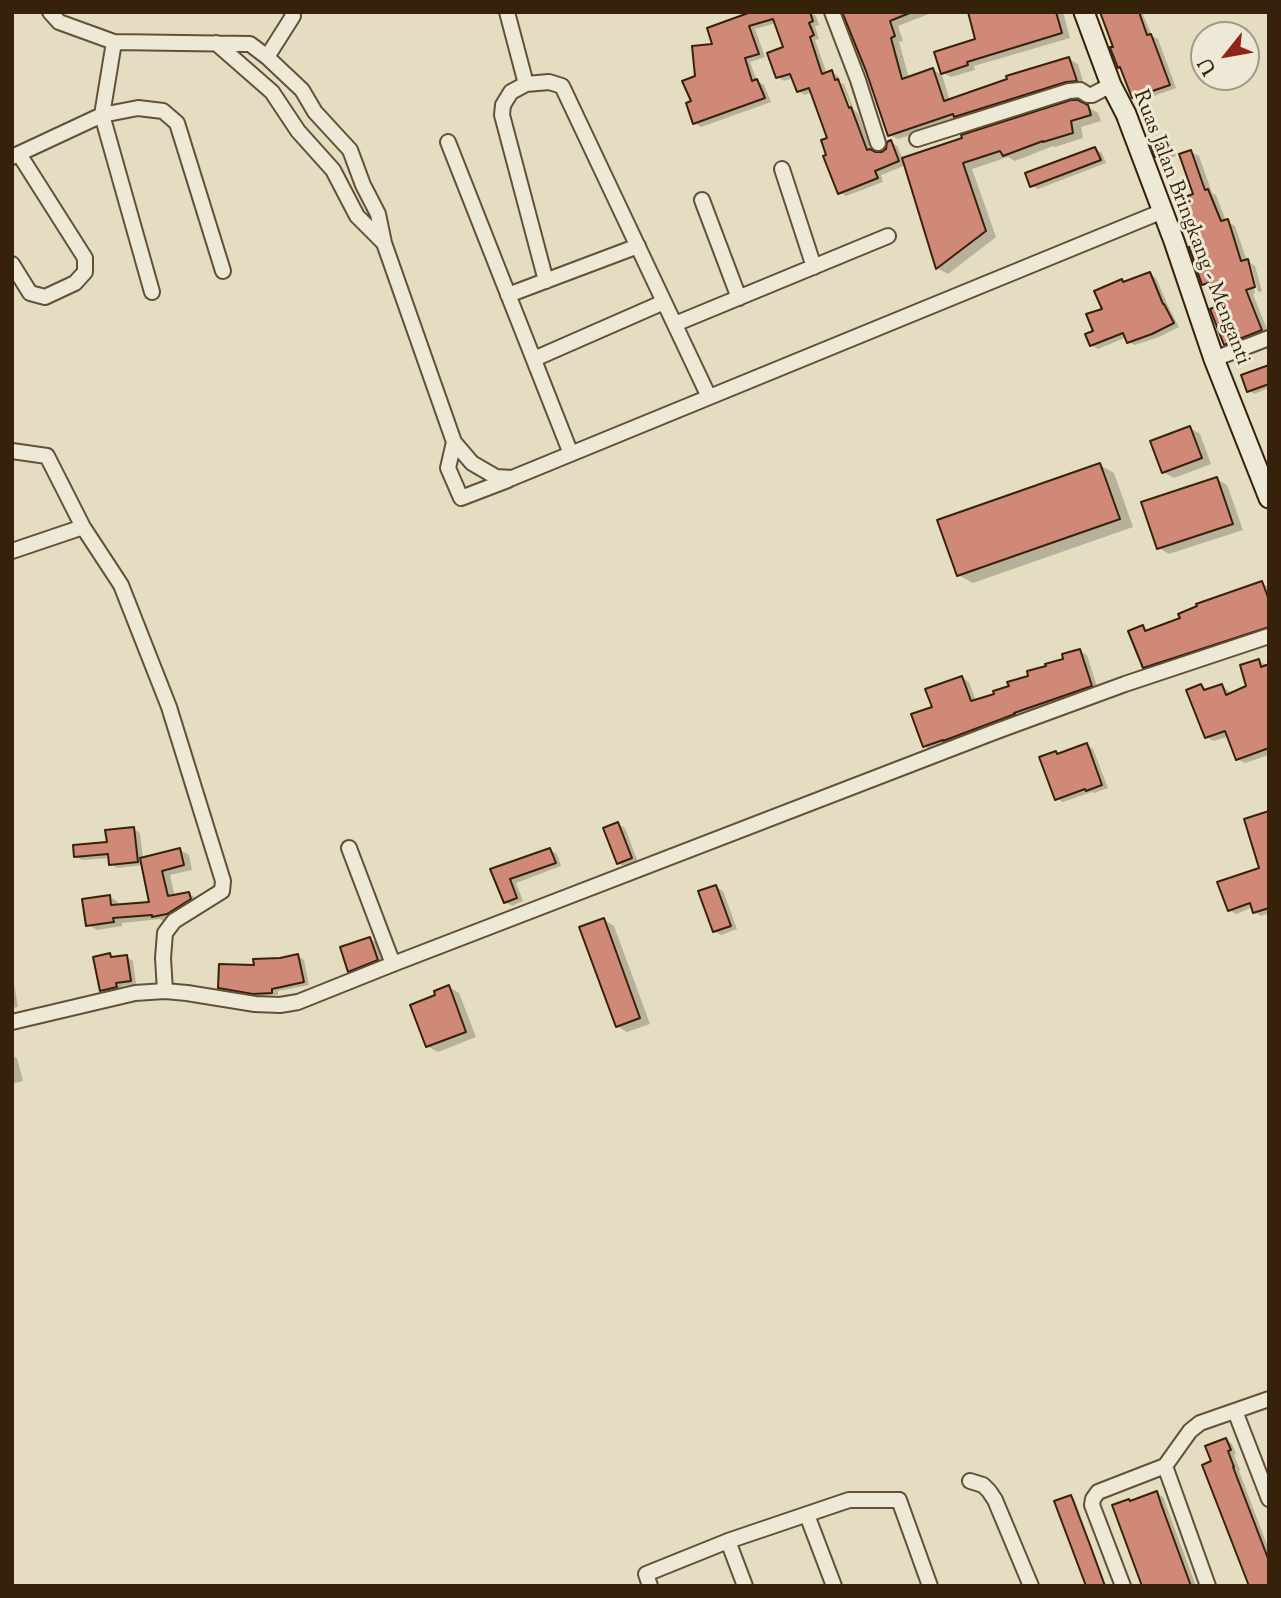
<!DOCTYPE html>
<html>
<head>
<meta charset="utf-8">
<style>
  body { margin:0 }
  #map { position:relative; width:1281px; height:1598px; overflow:hidden; background:#e5ddc1; font-family:"Sorts Mill Goudy",serif }
  canvas { display:block }
  .frame { position:absolute; inset:0; border:14px solid #36220b; pointer-events:none }
  .north { position:absolute; left:1190px; top:21px; width:70px; height:70px; box-sizing:border-box; background:#eee9d7; border:2px solid #a49985; border-radius:50%; rotate:239deg; font-size:19px; font-weight:700; line-height:28px; text-align:center; color:#36220b }
  .north::after { content:''; display:block; margin:auto; width:24px; height:32px; background:#8f2418; clip-path:polygon(50% 0,100% 100%,50% 72%,0 100%) }
</style>
</head>
<body>
<div id="map">
<canvas width="1281" height="1598"></canvas>
<div class="frame"></div>
<div class="north">U</div>
</div>
<script>
const g = document.querySelector('canvas').getContext('2d');
g.lineJoin = 'round';
function fillPath(path, color) {
  g.fillStyle = color;
  g.fill(path, 'evenodd');
}
function toPath(rows) {
  const path = new Path2D();
  for (const r of rows) {
    path.moveTo(r[0], r[1]);
    for (let i = 2; i < r.length; i += 2) path.lineTo(r[i], r[i + 1]);
  }
  return path;
}
function strokePath(path, color, width, dash) {
  g.strokeStyle = color;
  g.lineWidth = width;
  g.lineCap = dash ? 'butt' : 'round';
  g.setLineDash(dash || []);
  g.stroke(path);
}
function label(font, color, halo, rows, align = 'center') {
  g.font = font + ' "Sorts Mill Goudy",serif';
  g.lineWidth = 6;
  g.setLineDash([]);
  g.textBaseline = 'middle';
  g.strokeStyle = halo;
  g.fillStyle = color;
  for (const [text, x, y, turn = 0] of rows) {
    g.save();
    g.translate(x, y);
    g.rotate((+turn || 0) * Math.PI / 180);
    g.textAlign = isNaN(turn) ? turn : align;
    if (halo) g.strokeText(text, 0, 0);
    g.fillText(text, 0, 0);
    g.restore();
  }
}
fillPath(toPath([
  [750,12,809,12,816,16,819,25,815,26,819,39,815,40,827,74,831,72,838,76,840,80,836,80,851,116,854,115,841,83,844,84,854,110,858,113,872,152,882,154,887,150,891,142,897,146,903,159,1087,106,1098,113,1101,121,1081,127,1083,138,1055,147,1053,146,1015,161,1008,157,972,169,996,237,948,274,937,268,906,165,881,175,883,182,846,196,839,192,829,156,830,139,812,92,805,95,798,91,793,78,784,81,778,77,786,48,776,23,755,29,765,57,750,62,757,81,764,85,771,102,701,127,695,123,693,102,697,77,715,45,750,14],
  [844,12,934,12,898,26,903,41,899,42,909,78,933,70,942,75,950,101,1069,59,1078,64,1084,85,961,119,898,139,890,135],
  [969,12,1063,12,1070,38,974,66,975,70,951,77,942,72,978,40],
  [1102,12,1142,12,1152,36,1158,39,1176,88,1140,101,1133,97],
  [1166,142,1173,146,1176,156,1164,160,1157,156],
  [1095,149,1102,153,1106,163,1038,189,1032,186],
  [1191,152,1199,156,1212,193,1216,195,1226,221,1235,226,1247,261,1255,266,1262,291,1258,292,1251,264,1247,264,1255,293,1253,294,1269,334,1234,348,1226,344,1211,288,1203,284,1189,212,1196,195],
  [1150,274,1156,278,1169,308,1179,327,1159,337,1135,345,1128,342,1127,337,1098,349,1091,345,1105,310,1122,281,1126,283],
  [1269,367,1269,388,1254,394,1249,390],
  [1190,428,1200,434,1211,464,1174,478,1163,472],
  [1100,465,1114,473,1133,527,973,583,958,575],
  [1217,479,1227,485,1243,530,1169,554,1159,548],
  [1261,583,1269,587,1269,632,1151,671,1144,667,1143,627,1150,631,1182,619],
  [1080,651,1087,655,1098,690,932,750,924,746,934,708,962,678,969,682,976,701,996,695,1065,660],
  [1258,661,1269,666,1269,755,1245,763,1237,759,1229,736,1214,741,1206,737,1201,686,1210,690,1222,686,1229,691,1231,694,1248,687],
  [1087,745,1093,749,1108,788,1094,793,1092,792,1063,802,1056,798,1055,753,1059,755],
  [618,824,625,828,638,862,625,867,618,863],
  [134,829,140,833,143,859,180,850,189,855,192,870,170,875,175,897,189,894,198,899,177,919,163,921,160,919,122,923,122,926,97,930,88,925,109,896,118,902,119,906,151,903,143,865,117,868,111,864,110,858,82,860,75,856,109,844],
  [550,850,557,854,561,866,516,883,523,901,512,906,505,902,492,870],
  [1269,875,1269,913,1261,916,1255,912,1253,907,1236,914,1229,910],
  [716,887,723,891,737,929,721,935,714,931],
  [604,920,614,926,650,1024,627,1032,617,1026],
  [370,939,377,943,384,963,356,974,349,971],
  [110,955,116,958,126,957,133,961,136,984,122,986,123,991,108,994,102,990],
  [298,956,304,960,309,985,278,991,278,995,260,996,226,991,220,987,256,966],
  [12,973,18,1007,12,1008],
  [449,987,459,993,476,1037,438,1052,427,1046],
  [12,1056,17,1058,23,1081,12,1084],
  [1226,1440,1232,1444,1236,1454,1234,1455,1240,1470,1239,1471,1269,1550,1269,1586,1213,1462],
  [1156,1493,1163,1497,1196,1586,1144,1586,1132,1502],
  [1071,1497,1074,1498,1106,1586,1088,1586]
]), '#0003');
const building = toPath([
  [751,12,810,12,813,21,809,23,814,35,810,37,822,74,832,70,835,80,838,79,849,108,851,107,867,150,870,149,875,152,882,152,886,149,887,142,891,140,899,161,875,171,878,178,838,194,823,156,826,155,821,140,827,138,809,88,797,92,790,74,776,78,767,53,783,47,773,19,749,26,759,54,745,58,752,81,757,79,765,98,693,124,686,103,691,101,682,81,695,76,692,46,712,44,707,28,751,12],
  [842,12,912,12,890,21,895,36,891,38,902,79,933,68,944,101,1007,79,1006,76,1069,57,1077,81,1066,82,954,117,953,114,888,136,866,71,842,12],
  [968,12,1056,12,1062,33,967,62,968,65,941,74,934,52,975,39,968,12],
  [1100,12,1139,12,1147,35,1151,34,1170,85,1132,98,1120,67,1118,68,1111,50,1110,47,1113,47,1100,12],
  [1071,100,1078,100,1088,105,1091,115,1071,121,1073,133,1043,142,1043,141,1003,156,1000,151,963,163,986,231,936,269,902,158,962,138,961,135,1071,100],
  [1166,140,1170,153,1155,157,1151,145,1166,140],
  [1095,147,1101,160,1030,187,1025,173,1095,147],
  [1191,150,1205,190,1208,189,1221,221,1228,219,1241,261,1248,259,1255,287,1246,290,1262,330,1224,345,1210,309,1215,307,1208,283,1202,285,1189,247,1194,245,1183,213,1187,211,1182,198,1193,194,1179,154,1191,150],
  [1150,272,1163,304,1164,304,1174,323,1152,334,1127,343,1123,333,1090,346,1085,334,1093,331,1086,314,1102,309,1094,291,1122,279,1123,282,1150,272],
  [1269,365,1269,384,1247,392,1241,375,1269,365],
  [1190,426,1202,458,1162,473,1150,441,1190,426],
  [1100,463,1120,519,957,576,937,520,1100,463],
  [1217,477,1233,524,1157,549,1141,502,1217,477],
  [1262,581,1269,600,1269,627,1143,668,1128,631,1143,625,1145,631,1180,618,1178,614,1197,606,1196,604,1262,581],
  [1080,649,1092,686,1014,713,1015,714,943,741,943,740,923,747,911,714,932,707,925,689,962,676,971,701,994,694,993,691,1009,686,1007,682,1028,676,1027,671,1046,666,1045,664,1063,659,1062,654,1080,649],
  [1259,659,1261,667,1269,664,1269,748,1236,760,1225,731,1205,738,1186,690,1201,684,1204,690,1222,684,1226,695,1246,686,1240,665,1259,659],
  [1087,743,1102,785,1086,791,1085,789,1055,800,1039,757,1056,751,1057,754,1087,743],
  [1269,811,1269,908,1253,913,1250,903,1228,911,1217,882,1259,868,1244,819,1269,811],
  [618,822,632,858,617,864,603,828,618,822],
  [134,827,138,862,109,865,108,854,74,857,73,845,107,842,105,830,134,827],
  [180,848,184,865,162,871,168,896,189,892,191,899,167,914,152,917,152,915,113,918,114,922,86,926,82,899,110,895,111,905,149,902,140,858,180,848],
  [550,848,556,863,510,879,517,898,504,903,490,869,550,848],
  [716,885,731,926,713,932,698,891,716,885],
  [604,918,640,1018,616,1027,579,927,604,918],
  [370,937,378,960,348,972,340,947,370,937],
  [110,953,111,957,127,955,131,981,116,983,117,987,100,991,93,957,110,953],
  [298,954,304,982,272,989,272,993,253,994,218,988,219,964,254,965,253,959,280,958,298,954],
  [449,985,466,1032,426,1047,410,1005,435,995,434,991,449,985],
  [1226,1438,1231,1450,1228,1451,1234,1467,1233,1467,1269,1561,1269,1586,1249,1586,1202,1465,1211,1461,1205,1446,1226,1438],
  [1157,1491,1161,1504,1191,1586,1142,1586,1112,1505,1129,1499,1130,1501,1157,1491],
  [1071,1495,1090,1545,1105,1586,1086,1586,1054,1501,1071,1495]
]);
fillPath(building, '#d08977');
strokePath(building, '#36220b', 2);
const street = toPath([
  [50,12,59,22,114,42,250,44,267,57,302,90,315,112,350,150,363,185,378,214,384,243,454,442,472,463,496,477,512,478,1163,211],
  [507,12,526,84,549,82,562,86,709,397],
  [832,12,858,80,878,143],
  [114,42,102,115,152,292],
  [216,43,272,92,298,131,333,170,357,216,383,242],
  [267,57,293,16,292,12],
  [526,84,511,92,503,105,502,115,546,281],
  [917,139,1069,91,1080,90,1088,95,1092,95,1111,85],
  [448,142,571,454],
  [12,157,102,115,138,108,163,111,177,123,223,271],
  [782,169,814,267],
  [702,200,739,298],
  [12,264,30,293,45,297,75,283,85,272,85,258,19,154],
  [508,295,638,246],
  [675,324,888,236],
  [534,359,664,302],
  [1214,359,1269,338],
  [454,442,448,468,461,498,508,480],
  [12,451,47,456,83,527],
  [12,551,83,527,121,585,169,707,223,881,222,891,174,921,165,933,163,958,165,991],
  [349,848,393,964],
  [12,1022,135,993,165,991,187,993,255,1004,280,1005,298,1002,393,964,997,731,1125,684,1269,636],
  [1235,1411,1269,1499],
  [1165,1466,1208,1586],
  [970,1481,983,1485,989,1491,995,1500,1031,1586],
  [807,1515,834,1586],
  [728,1541,745,1586],
  [650,1586,646,1574,728,1541,849,1500,899,1500,930,1586],
  [1123,1586,1092,1505,1093,1499,1098,1492,1165,1466,1190,1431,1200,1423,1269,1399]
]);
const secondary = toPath([
  [1084,12,1111,85,1126,114,1174,241,1214,359,1269,498]
]);
strokePath(street, '#625138', 18);
strokePath(secondary, '#36220b', 23);
strokePath(street, '#eee9d7', 14);
strokePath(secondary, '#eee9d7', 19);
label('21px', '#36220b', '#eee9d7', [
  ["Ruas Jalan Bringkang - Menganti",1190,228,69]
]);
</script>
</body>
</html>
